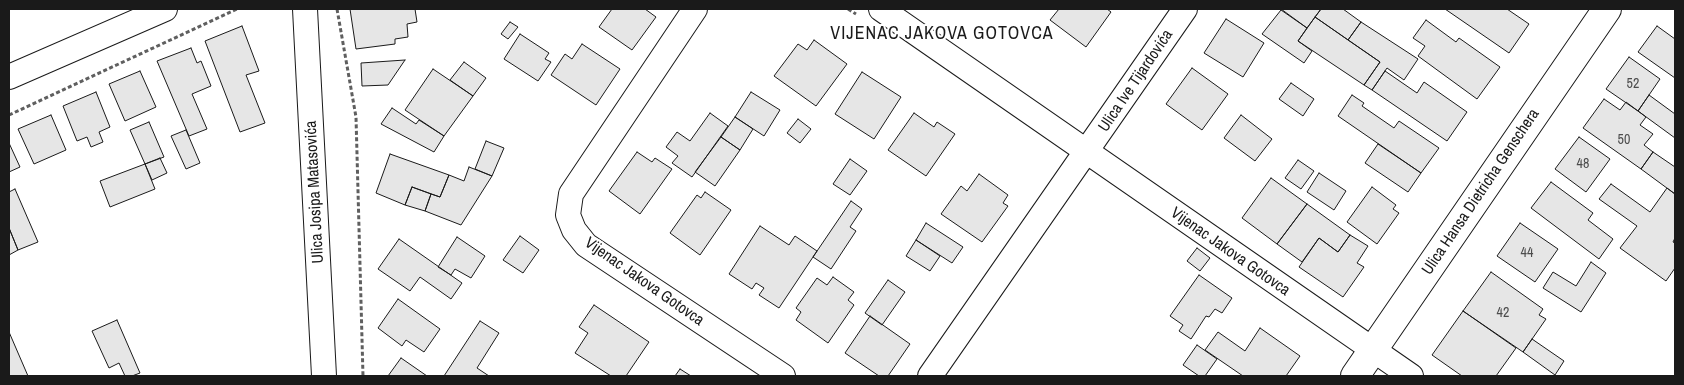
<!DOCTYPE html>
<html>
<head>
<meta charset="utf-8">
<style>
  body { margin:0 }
  #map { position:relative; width:1684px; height:385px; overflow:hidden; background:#fff; font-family:"Archivo Narrow",sans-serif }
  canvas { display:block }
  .frame { position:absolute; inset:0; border:10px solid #1a1a1a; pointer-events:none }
</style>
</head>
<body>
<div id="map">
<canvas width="1684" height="385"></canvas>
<div class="frame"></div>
</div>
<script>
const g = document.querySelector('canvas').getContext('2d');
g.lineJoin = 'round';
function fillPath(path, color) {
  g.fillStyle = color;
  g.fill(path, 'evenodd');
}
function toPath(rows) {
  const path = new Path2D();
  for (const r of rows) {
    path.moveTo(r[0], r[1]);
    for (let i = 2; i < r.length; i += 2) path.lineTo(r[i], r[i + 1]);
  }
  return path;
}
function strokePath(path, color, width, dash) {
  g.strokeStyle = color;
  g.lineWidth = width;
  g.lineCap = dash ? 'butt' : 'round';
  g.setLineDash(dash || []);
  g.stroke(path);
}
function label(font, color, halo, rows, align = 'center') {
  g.font = font + ' "Archivo Narrow",sans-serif';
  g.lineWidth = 4;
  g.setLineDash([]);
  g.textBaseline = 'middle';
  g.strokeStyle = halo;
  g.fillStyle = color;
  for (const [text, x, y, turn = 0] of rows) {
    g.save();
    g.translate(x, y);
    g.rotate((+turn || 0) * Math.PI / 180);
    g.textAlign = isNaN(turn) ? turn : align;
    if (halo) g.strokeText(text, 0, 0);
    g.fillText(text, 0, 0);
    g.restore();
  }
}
const building = toPath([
  [350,9,415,9,417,22,407,24,408,37,395,39,395,44,356,49,350,9],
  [612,9,645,9,656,17,632,50,599,27,612,9],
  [1059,9,1107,9,1111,12,1086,47,1050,20,1059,9],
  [1281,9,1321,9,1307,28,1281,9],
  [1321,9,1343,9,1361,22,1348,40,1315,17,1321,9],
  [1445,9,1507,9,1529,24,1509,53,1445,9],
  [1281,10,1307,28,1298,41,1312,51,1304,63,1262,34,1281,10],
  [1315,17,1380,62,1364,85,1298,41,1315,17],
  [1226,19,1264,43,1243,77,1204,53,1226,19],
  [1426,20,1456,42,1459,38,1500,67,1477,99,1418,56,1425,46,1413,38,1426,20],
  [510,22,518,27,508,39,501,34,510,22],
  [1361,22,1418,59,1404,80,1387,68,1372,90,1364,85,1380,62,1348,40,1361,22],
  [242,26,259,71,246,75,265,123,240,132,205,41,242,26],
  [1657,26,1675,39,1675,78,1638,52,1657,26],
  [520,34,549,53,545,59,551,62,538,81,504,59,520,34],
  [814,40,847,64,816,106,774,76,798,44,807,50,814,40],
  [582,44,620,69,596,105,551,75,565,54,572,59,582,44],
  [191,48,197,63,201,61,211,86,192,94,207,129,189,136,157,61,191,48],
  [1629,57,1660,79,1638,111,1606,89,1629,57],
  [405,60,388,85,362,86,361,63,405,60],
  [464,62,486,78,473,96,450,80,464,62],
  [1192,68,1228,94,1202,130,1166,104,1192,68],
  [433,69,473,96,444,136,405,110,433,69],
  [140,71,156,107,125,121,109,84,140,71],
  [1385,71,1417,93,1424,82,1467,112,1447,141,1372,90,1385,71],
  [862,72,901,97,874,139,835,114,862,72],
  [1291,83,1314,99,1303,116,1279,99,1291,83],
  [96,92,110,127,99,132,103,142,91,147,87,137,77,141,63,106,96,92],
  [751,92,780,110,764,136,735,117,751,92],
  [1352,95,1364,103,1362,106,1394,128,1399,121,1439,148,1421,173,1338,116,1352,95],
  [1649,95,1675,114,1675,138,1638,111,1649,95],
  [1604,99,1620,110,1626,102,1646,117,1640,125,1653,134,1644,145,1653,152,1641,169,1583,128,1604,99],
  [392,108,416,124,419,120,444,136,434,152,381,124,392,108],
  [710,113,728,126,692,177,672,163,678,156,666,147,677,132,690,141,710,113],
  [914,113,934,127,937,122,955,134,926,176,888,150,914,113],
  [51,115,66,150,34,164,18,129,51,115],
  [1241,115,1272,139,1255,161,1224,138,1241,115],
  [735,117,753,129,740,150,721,137,735,117],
  [798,119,811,129,800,143,787,133,798,119],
  [149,122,164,157,145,164,130,130,149,122],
  [186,130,200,163,186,169,171,136,186,130],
  [721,137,740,150,715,186,695,172,721,137],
  [1579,137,1610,159,1586,192,1555,169,1579,137],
  [486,141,504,148,492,176,475,169,486,141],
  [9,143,20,167,9,172,9,143],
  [1378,144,1421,173,1408,192,1365,163,1378,144],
  [637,152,652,162,655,158,672,169,640,214,609,191,637,152],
  [1653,152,1675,167,1675,194,1641,169,1653,152],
  [390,154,449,175,440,197,412,187,405,205,376,193,390,154],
  [160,158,167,173,152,180,145,164,160,158],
  [850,159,867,171,850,195,833,184,850,159],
  [1298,160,1314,171,1301,189,1285,178,1298,160],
  [145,164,155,189,110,207,100,181,145,164],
  [469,167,492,176,461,225,425,211,431,194,440,197,449,175,464,181,469,167],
  [1319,173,1346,191,1334,210,1307,192,1319,173],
  [979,174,1008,195,1003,203,1008,206,982,242,941,214,961,186,967,191,979,174],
  [1271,178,1307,204,1277,244,1242,218,1271,178],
  [1551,182,1593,213,1588,220,1613,239,1599,259,1531,208,1551,182],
  [1611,184,1650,212,1667,188,1675,194,1675,238,1673,242,1675,243,1675,268,1666,281,1620,248,1637,226,1599,199,1611,184],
  [412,187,431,194,425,211,405,205,412,187],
  [1372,187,1396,205,1393,209,1399,213,1377,244,1347,222,1372,187],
  [15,189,38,242,18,250,9,228,9,192,15,189],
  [705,192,731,210,700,255,670,233,697,195,701,198,705,192],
  [851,201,862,209,850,227,856,231,831,269,813,257,851,201],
  [1307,204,1350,235,1338,252,1319,238,1302,262,1277,244,1307,204],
  [926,223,963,247,952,263,916,240,926,223],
  [1520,223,1558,249,1535,282,1497,256,1520,223],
  [760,226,789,245,795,236,817,251,779,308,759,295,764,288,756,283,752,289,729,274,760,226],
  [9,228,18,250,9,255,9,228],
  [1350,235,1368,246,1357,263,1364,267,1343,297,1299,267,1319,238,1338,252,1350,235],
  [520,236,539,250,523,273,503,260,520,236],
  [457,237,485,256,471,278,455,269,451,275,438,267,457,237],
  [399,239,462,283,451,299,420,277,410,291,378,269,399,239],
  [916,240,940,256,930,271,906,256,916,240],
  [1197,248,1210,258,1200,271,1187,261,1197,248],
  [1591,262,1606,273,1581,312,1543,288,1553,272,1576,286,1591,262],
  [1491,272,1543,309,1539,315,1546,319,1523,352,1463,311,1491,272],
  [1199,275,1232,298,1222,313,1215,309,1209,317,1206,316,1191,339,1179,331,1183,325,1170,316,1199,275],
  [833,277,854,292,848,300,854,305,828,343,796,320,801,312,796,308,817,278,827,285,833,277],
  [888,280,905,292,882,325,865,313,888,280],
  [398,299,440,329,424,352,406,340,402,346,378,328,398,299],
  [594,305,649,342,626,376,611,376,575,353,588,333,579,327,594,305],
  [1463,311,1516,348,1496,376,1462,376,1432,355,1463,311],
  [870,316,910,344,888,376,879,376,845,353,870,316],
  [117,320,140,373,132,376,125,376,119,363,109,368,92,331,117,320],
  [480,321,499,333,477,368,489,376,444,376,480,321],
  [1260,328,1300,356,1286,376,1243,376,1205,350,1218,332,1245,351,1260,328],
  [9,332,28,376,9,376,9,332],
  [1532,339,1564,361,1555,375,1523,352,1532,339],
  [1197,345,1217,359,1205,376,1199,376,1183,365,1197,345],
  [401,358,427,376,388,376,401,358],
  [680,369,691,376,675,376,680,369]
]);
fillPath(building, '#e6e6e6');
strokePath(building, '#1a1a1a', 1);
const street = toPath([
  [305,9,324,376],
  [695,9,571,194,568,215,574,230,586,245,783,376],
  [881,9,1411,376],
  [9,77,165,9],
  [930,376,1185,9]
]);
const secondary = toPath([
  [1355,376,1607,9]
]);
strokePath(street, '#1a1a1a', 26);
strokePath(secondary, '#1a1a1a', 30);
strokePath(toPath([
  [337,9,356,117,363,376],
  [848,9,856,14],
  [9,115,237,9]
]), '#5f5f5f', 3, [4, 2.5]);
strokePath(street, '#fff', 24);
strokePath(secondary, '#fff', 28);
label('14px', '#4d4d4d', null, [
  ["52",1633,84],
  ["50",1624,140],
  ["48",1583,164],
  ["44",1527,253],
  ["42",1503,313]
]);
label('16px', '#1a1a1a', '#fff', [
  ["Ulica Ive Tijardovića",1136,81,-56],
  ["Ulica Josipa Matasovića",315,192,-93],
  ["Ulica Hansa Dietricha Genschera",1481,192,-56],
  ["Vijenac Jakova Gotovca",1230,252,35],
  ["Vijenac Jakova Gotovca",644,282,35]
]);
g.letterSpacing = '1px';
label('18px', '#1a1a1a', '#fff', [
  ["VIJENAC JAKOVA GOTOVCA",942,34]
]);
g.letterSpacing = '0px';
</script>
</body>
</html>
